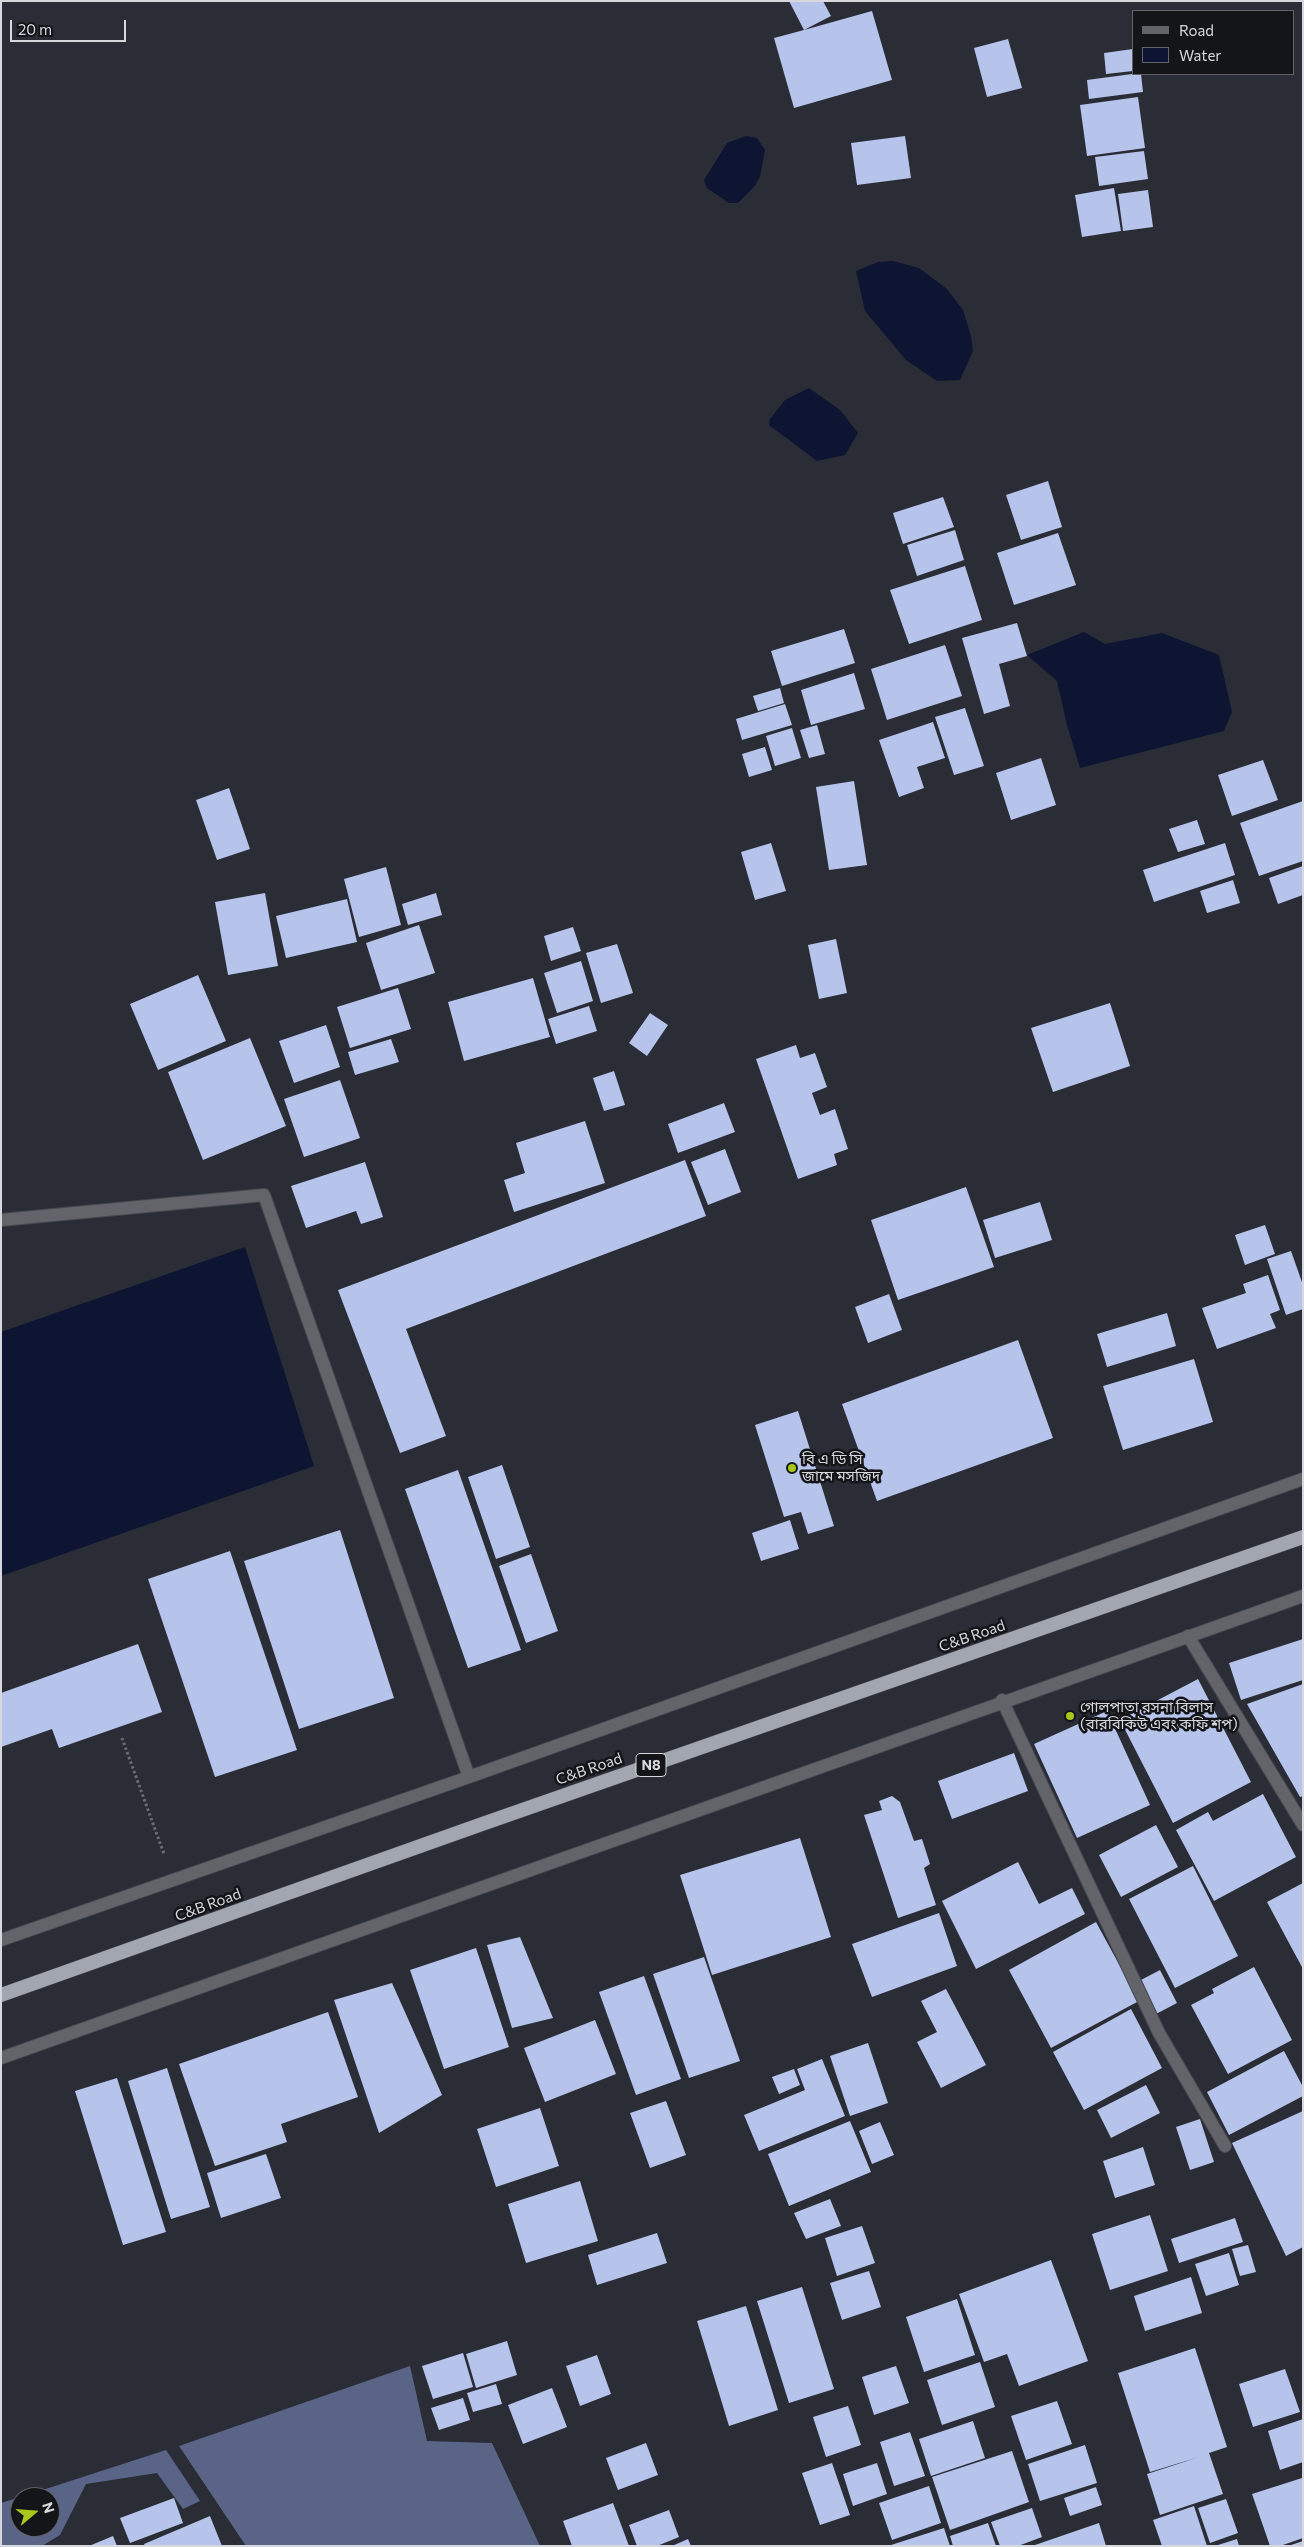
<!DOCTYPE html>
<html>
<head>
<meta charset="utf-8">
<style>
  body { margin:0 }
  #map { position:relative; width:1304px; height:2547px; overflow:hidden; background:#2a2d36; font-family:Commissioner,sans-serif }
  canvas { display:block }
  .frame { position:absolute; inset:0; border:2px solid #d6d8de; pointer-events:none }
  .legend { position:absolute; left:1132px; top:10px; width:162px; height:65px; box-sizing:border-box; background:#141519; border:1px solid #626368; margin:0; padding:6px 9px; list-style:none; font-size:15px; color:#d6d8de }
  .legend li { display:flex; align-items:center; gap:10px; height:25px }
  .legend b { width:25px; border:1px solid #626368 }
  .north { position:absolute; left:10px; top:2487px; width:50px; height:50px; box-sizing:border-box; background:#141519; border:1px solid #626368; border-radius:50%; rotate:72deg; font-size:14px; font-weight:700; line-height:20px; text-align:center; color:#d6d8de }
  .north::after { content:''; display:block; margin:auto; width:18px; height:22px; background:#a8c71c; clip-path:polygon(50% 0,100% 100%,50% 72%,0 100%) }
  .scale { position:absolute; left:10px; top:20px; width:116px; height:22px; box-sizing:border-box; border:2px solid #d6d8de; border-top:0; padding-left:6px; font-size:15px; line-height:18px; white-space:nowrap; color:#d6d8de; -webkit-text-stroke:4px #141519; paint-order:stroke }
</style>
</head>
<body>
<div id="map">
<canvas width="1304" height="2547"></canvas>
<div class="frame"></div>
<ul class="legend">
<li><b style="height:6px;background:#636469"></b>Road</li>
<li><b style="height:14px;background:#0e1532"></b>Water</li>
</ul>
<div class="north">N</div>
<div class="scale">20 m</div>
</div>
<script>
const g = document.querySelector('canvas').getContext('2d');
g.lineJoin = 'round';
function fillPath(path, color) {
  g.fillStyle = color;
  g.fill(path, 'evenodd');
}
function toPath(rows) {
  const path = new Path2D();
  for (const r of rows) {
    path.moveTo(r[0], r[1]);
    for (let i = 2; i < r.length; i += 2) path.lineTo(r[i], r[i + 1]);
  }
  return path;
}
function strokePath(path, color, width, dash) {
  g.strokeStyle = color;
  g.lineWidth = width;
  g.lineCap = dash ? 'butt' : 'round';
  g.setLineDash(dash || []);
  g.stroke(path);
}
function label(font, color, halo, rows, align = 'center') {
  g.font = font + ' Commissioner,"Noto Sans Bengali",sans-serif';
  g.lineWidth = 5;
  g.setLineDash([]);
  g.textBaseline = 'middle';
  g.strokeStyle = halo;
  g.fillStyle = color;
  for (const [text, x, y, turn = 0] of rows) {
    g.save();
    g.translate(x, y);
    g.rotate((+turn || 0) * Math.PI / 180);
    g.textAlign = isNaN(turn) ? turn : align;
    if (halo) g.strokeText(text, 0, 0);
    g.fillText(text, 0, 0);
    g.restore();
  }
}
fillPath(toPath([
  [410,2366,427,2441,492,2443,540,2546,246,2546,179,2446],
  [166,2450,200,2501,183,2509,157,2473,86,2484,60,2535,42,2546,1,2546,1,2503,20,2497,20,2527,50,2527,50,2497,21,2497]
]), '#596487');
fillPath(toPath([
  [746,136,757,138,765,150,760,177,754,187,738,203,729,203,707,188,704,180,727,143],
  [893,261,919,268,947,289,963,310,971,336,973,351,960,380,937,381,906,360,865,311,856,271,878,262],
  [809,388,840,410,858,433,845,455,817,461,769,425,770,419,785,400],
  [1084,632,1105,644,1162,633,1219,655,1232,712,1224,731,1080,768,1067,725,1057,681,1027,655],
  [245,1247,314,1466,1,1576,1,1332]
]), '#0e1532');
fillPath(toPath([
  [789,1,823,1,831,16,804,30,872,11,892,80,794,108,774,38,804,30],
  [1008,39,1022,88,987,97,974,48],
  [1133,49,1133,71,1106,74,1104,53],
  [1132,74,1141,74,1143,92,1089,99,1087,80],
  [1138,97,1145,148,1087,156,1080,105],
  [905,136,911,178,857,185,851,143],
  [1144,151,1148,179,1099,186,1095,157],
  [1114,188,1121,231,1082,237,1075,195],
  [1148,190,1153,227,1123,231,1118,194],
  [1048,481,1062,527,1021,540,1006,495],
  [943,497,954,527,903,544,893,513],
  [955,530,964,560,917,576,907,545],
  [1058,533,1076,585,1014,605,997,553],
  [965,566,982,620,909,644,890,590],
  [1017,623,1027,656,999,664,1010,706,984,714,962,638],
  [844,629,855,663,782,686,771,651],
  [945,645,962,696,887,720,871,669],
  [854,673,865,709,811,725,801,690],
  [780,688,784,703,758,711,753,696],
  [785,704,792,725,742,740,736,719],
  [965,708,984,766,954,775,935,717],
  [933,722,945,758,917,767,924,788,899,797,879,740],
  [817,725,825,754,809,758,800,730],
  [792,728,801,758,775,766,766,736],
  [765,747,772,770,749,777,742,754],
  [1041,758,1056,805,1011,820,996,773],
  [1263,760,1278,800,1232,816,1218,775],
  [854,781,867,865,829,870,816,787],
  [229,788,250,849,217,860,196,800],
  [1303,801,1303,861,1259,876,1240,823],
  [1197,820,1205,844,1178,852,1169,829],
  [771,843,786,891,755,900,741,852],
  [1225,843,1235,875,1154,902,1143,870],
  [1303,866,1303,895,1278,904,1269,878],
  [386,867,401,925,359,937,344,879],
  [1233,880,1240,903,1207,913,1200,891],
  [265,893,278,966,228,975,215,902],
  [436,893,442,915,408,925,402,904],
  [347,899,357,942,286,958,276,916],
  [419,925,435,973,381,990,366,943],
  [573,927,581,951,551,961,544,936],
  [836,939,847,993,819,999,808,945],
  [617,944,633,993,601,1003,586,953],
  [581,961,593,1001,557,1013,544,973],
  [198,975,226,1041,158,1070,130,1004],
  [533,978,550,1037,464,1061,448,1002],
  [398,988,411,1029,350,1048,337,1007],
  [1110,1003,1130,1066,1053,1092,1031,1028],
  [589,1006,597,1031,556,1044,548,1019],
  [650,1013,668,1025,647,1056,629,1043],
  [326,1025,340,1067,294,1083,279,1041],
  [250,1038,286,1126,203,1160,168,1072],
  [391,1039,399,1062,355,1075,348,1052],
  [796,1045,800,1058,815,1053,827,1087,812,1093,820,1115,835,1109,848,1149,834,1154,837,1165,798,1179,756,1059],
  [614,1071,625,1105,604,1111,593,1078],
  [340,1080,360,1138,304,1157,284,1099],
  [724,1103,735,1132,678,1153,668,1124],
  [585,1121,605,1183,514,1212,504,1180,525,1173,516,1143],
  [725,1149,741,1192,708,1205,691,1162],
  [685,1160,706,1216,406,1329,446,1436,400,1453,338,1290],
  [365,1162,383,1217,361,1224,356,1211,306,1228,291,1186],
  [966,1187,994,1267,898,1300,871,1220],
  [1040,1202,1052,1240,995,1258,983,1220],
  [1265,1225,1275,1254,1245,1265,1235,1235],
  [1291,1251,1303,1285,1303,1309,1286,1315,1267,1259],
  [1268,1275,1280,1310,1270,1314,1276,1328,1217,1349,1202,1308,1246,1293,1243,1284],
  [889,1294,902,1330,868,1343,855,1307],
  [1167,1313,1176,1346,1107,1367,1097,1334],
  [1018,1340,1053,1438,877,1501,842,1404],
  [1194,1359,1213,1422,1123,1450,1103,1386],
  [798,1411,834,1526,808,1534,801,1512,784,1517,755,1425],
  [502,1465,530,1547,496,1559,468,1477],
  [458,1470,521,1650,468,1668,405,1489],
  [790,1520,799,1549,761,1561,752,1533],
  [340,1530,394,1698,299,1729,244,1561],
  [230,1551,297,1750,215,1777,148,1579],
  [531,1554,558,1631,526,1643,499,1566],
  [1303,1639,1303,1680,1241,1700,1229,1663],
  [138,1644,162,1712,59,1748,52,1729,1,1747,1,1693],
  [1198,1679,1251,1782,1173,1823,1120,1720],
  [1303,1684,1303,1796,1300,1797,1247,1704],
  [1107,1711,1150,1805,1077,1838,1034,1744],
  [1014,1753,1028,1791,952,1819,938,1781],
  [1263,1794,1296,1857,1214,1901,1176,1830,1208,1812,1213,1821],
  [892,1796,900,1802,914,1841,922,1839,930,1864,924,1868,936,1905,898,1918,864,1815,882,1810,879,1801],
  [1156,1825,1178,1867,1121,1897,1099,1855],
  [800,1838,831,1937,712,1975,680,1875],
  [1018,1862,1039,1904,1072,1888,1085,1914,976,1969,942,1901],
  [1193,1866,1238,1956,1175,1988,1129,1899],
  [1303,1883,1303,1969,1267,1902],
  [939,1913,957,1966,872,1997,852,1944],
  [1096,1922,1139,2001,1051,2048,1009,1970],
  [520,1937,553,2018,512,2028,487,1945],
  [476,1948,509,2047,444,2069,410,1970],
  [704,1957,740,2061,689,2078,653,1974],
  [1254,1967,1292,2040,1228,2074,1191,2005,1214,1993,1212,1989],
  [1160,1970,1177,2003,1156,2014,1139,1981],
  [644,1976,681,2079,636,2095,599,1992],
  [392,1983,442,2095,379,2133,334,2000],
  [946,1989,986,2065,941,2088,917,2042,937,2032,921,2001],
  [1131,2009,1162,2068,1084,2110,1053,2052],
  [328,2012,358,2097,281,2124,287,2142,215,2166,179,2064],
  [595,2020,616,2074,545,2102,524,2048],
  [868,2043,888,2103,850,2116,830,2056],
  [1284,2051,1303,2087,1303,2096,1229,2135,1207,2092],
  [822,2059,845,2116,759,2151,744,2115,805,2090,797,2069],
  [167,2068,210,2207,171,2219,128,2081],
  [794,2069,800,2085,779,2094,772,2077],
  [117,2078,166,2232,123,2245,75,2091],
  [1146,2085,1160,2113,1111,2138,1097,2110],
  [666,2101,686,2155,650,2168,630,2113],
  [540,2108,559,2166,496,2187,477,2129],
  [1303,2111,1303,2247,1286,2256,1232,2143],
  [1200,2119,1214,2162,1190,2170,1176,2127],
  [850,2121,871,2172,789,2206,768,2154],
  [880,2122,894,2155,872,2164,859,2131],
  [1143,2147,1155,2185,1115,2198,1103,2161],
  [266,2154,281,2198,221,2218,207,2173],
  [580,2181,598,2241,526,2263,508,2204],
  [830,2199,841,2226,806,2239,794,2213],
  [1150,2215,1168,2271,1110,2290,1092,2234],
  [1235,2218,1243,2242,1179,2263,1171,2239],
  [862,2226,875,2263,837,2276,825,2238],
  [657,2233,667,2263,597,2285,588,2255],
  [1248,2245,1256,2272,1240,2276,1232,2249],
  [1229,2253,1239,2285,1206,2296,1195,2264],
  [1051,2260,1088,2361,1019,2386,1007,2354,984,2362,959,2294],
  [869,2271,881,2307,842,2320,830,2283],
  [1191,2277,1202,2313,1145,2331,1134,2296],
  [802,2287,834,2389,789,2403,757,2301],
  [957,2299,975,2355,924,2372,906,2317],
  [746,2306,778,2410,729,2426,697,2321],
  [507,2341,517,2375,476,2388,466,2354],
  [1195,2348,1227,2447,1209,2453,1223,2494,1160,2515,1147,2474,1199,2457,1150,2472,1118,2373],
  [463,2353,473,2387,433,2399,422,2366],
  [597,2355,611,2394,580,2406,566,2366],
  [980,2362,995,2407,942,2425,927,2380],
  [896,2366,909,2403,874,2415,862,2377],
  [1285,2369,1300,2412,1253,2427,1239,2384],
  [496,2384,502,2404,473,2412,467,2393],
  [552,2388,567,2427,523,2444,508,2405],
  [463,2398,470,2420,439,2430,431,2408],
  [1057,2401,1072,2444,1026,2460,1011,2416],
  [848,2406,861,2445,826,2457,813,2417],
  [1303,2419,1303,2462,1280,2470,1268,2431],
  [973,2421,985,2458,931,2476,919,2439],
  [910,2432,925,2476,894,2486,880,2442],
  [646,2443,658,2475,618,2490,606,2458],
  [1085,2445,1097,2483,1040,2501,1028,2464],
  [1012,2451,1029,2502,950,2530,932,2477],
  [832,2463,850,2515,820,2525,802,2473],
  [877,2463,887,2494,853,2506,843,2474],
  [1302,2478,1303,2538,1280,2546,1270,2546,1252,2494],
  [929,2486,941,2523,892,2540,879,2503],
  [1096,2487,1102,2505,1070,2516,1064,2498],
  [174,2498,183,2523,130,2543,120,2518],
  [1226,2499,1238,2533,1210,2543,1198,2508],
  [613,2503,629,2546,572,2546,563,2521],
  [1194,2506,1207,2546,1162,2546,1153,2520],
  [1032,2508,1042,2537,1018,2546,1000,2546,991,2522],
  [669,2510,679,2537,657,2546,637,2546,629,2525],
  [210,2516,222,2546,145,2546,144,2544],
  [988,2523,996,2546,953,2546,950,2536],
  [1099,2523,1106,2546,1035,2546,1035,2545],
  [944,2528,950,2546,891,2546,891,2545],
  [113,2536,117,2546,89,2546],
  [688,2539,691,2546,672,2546],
  [1237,2539,1239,2546,1218,2546,1218,2545],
  [1303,2541,1303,2546,1291,2546,1291,2545]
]), '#b6c3eb');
const minor = toPath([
  [1,1220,264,1195,469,1777],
  [1188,1636,1303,1825],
  [1002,1700,1159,2033,1225,2146],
  [1,1940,469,1777,1303,1479],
  [1,2058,1303,1596]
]);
const trunk = toPath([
  [1,1995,485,1823,1303,1537]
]);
strokePath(minor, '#464851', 14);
strokePath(trunk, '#464851', 15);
strokePath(toPath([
  [122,1738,164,1854]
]), '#696c74', 3, [2.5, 2.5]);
strokePath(minor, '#636469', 12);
strokePath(trunk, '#a2a6b0', 14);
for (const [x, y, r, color] of [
  [792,1468,5,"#a8c71c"],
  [1070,1716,5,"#a8c71c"]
]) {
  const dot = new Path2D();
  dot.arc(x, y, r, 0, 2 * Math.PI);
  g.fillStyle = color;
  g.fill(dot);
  strokePath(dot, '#141519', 2);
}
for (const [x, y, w] of [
  [651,1765,30]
]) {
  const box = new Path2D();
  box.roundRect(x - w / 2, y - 11.5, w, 23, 4);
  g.fillStyle = '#141519';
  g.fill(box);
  strokePath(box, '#d6d8de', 1);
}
label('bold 14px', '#d6d8de', null, [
  ["N8",651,1765]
]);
label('15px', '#d6d8de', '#141519', [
  ["বি এ ডি সি",802,1459],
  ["জামে মসজিদ",802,1476],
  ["গোলপাতা রসনা বিলাস",1080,1707],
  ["(বারবিকিউ এবং কফি শপ)",1080,1724]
], 'left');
label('15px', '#d6d8de', '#141519', [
  ["C&B Road",972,1636,-19],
  ["C&B Road",589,1769,-19],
  ["C&B Road",208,1905,-20]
]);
</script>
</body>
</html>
